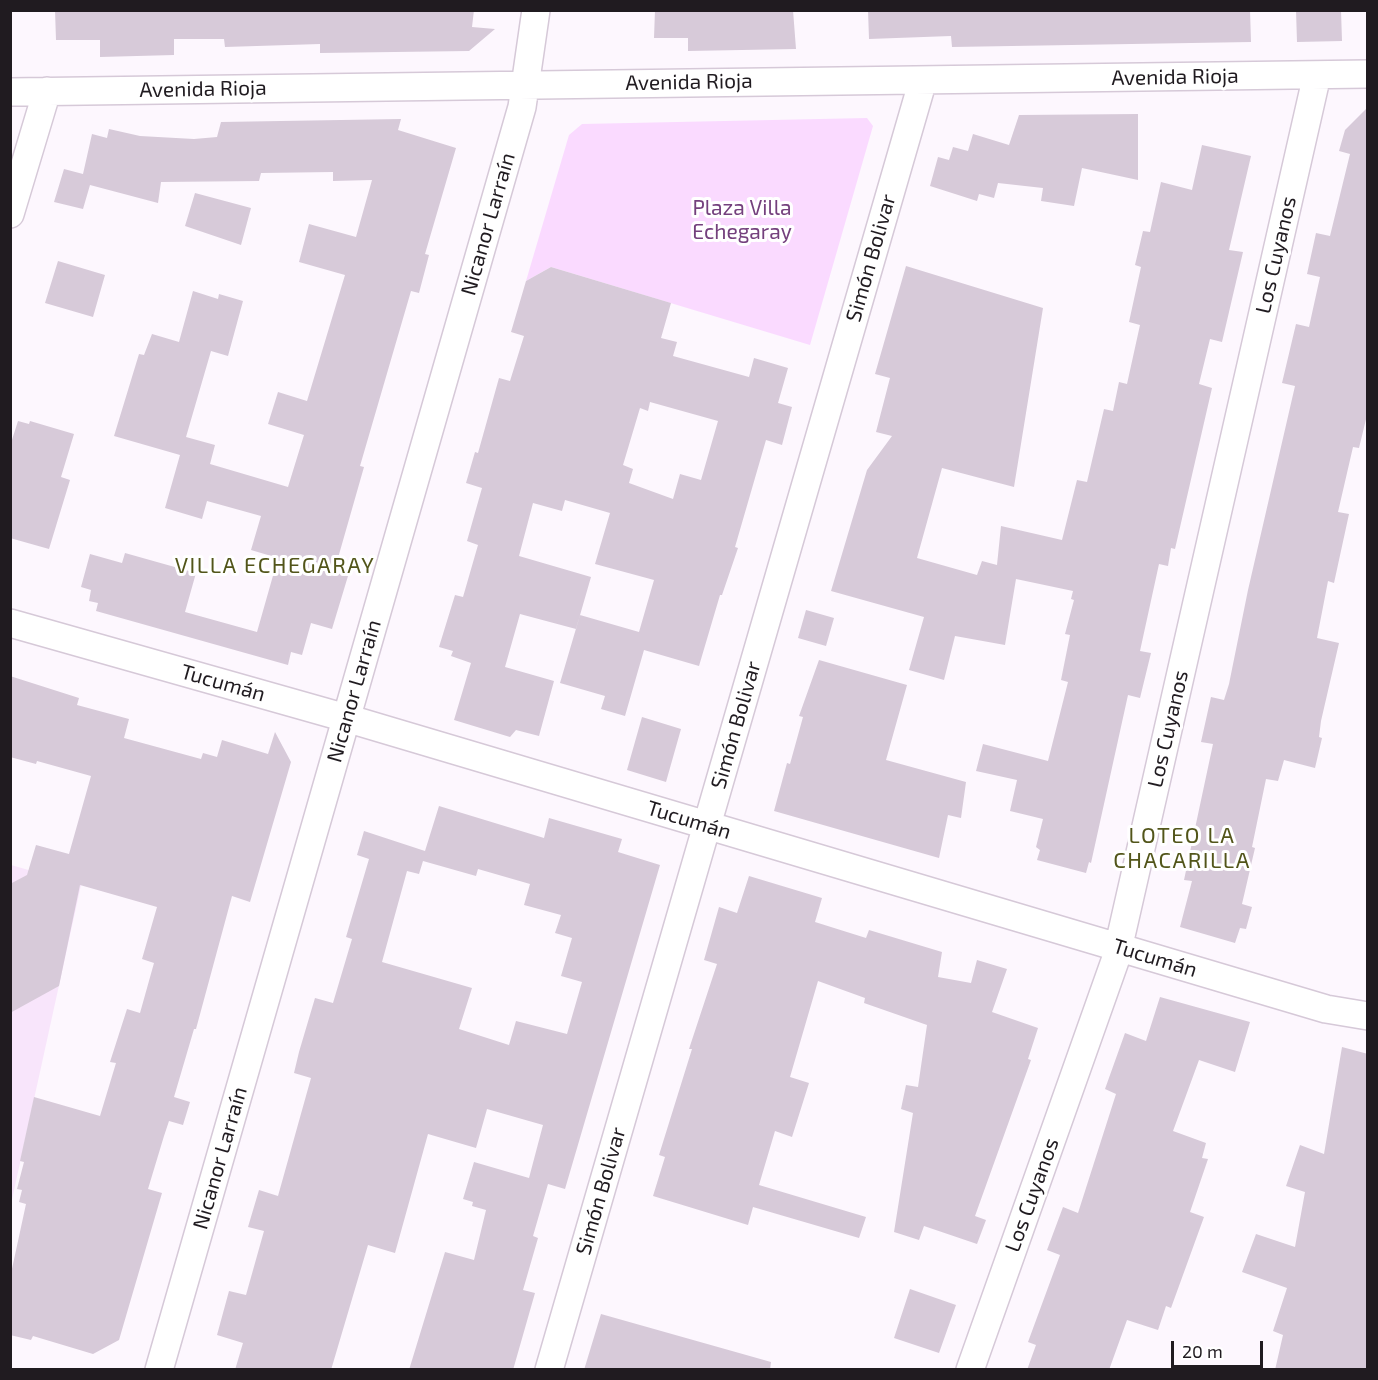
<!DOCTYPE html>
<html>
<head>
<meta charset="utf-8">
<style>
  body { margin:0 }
  #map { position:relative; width:1378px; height:1380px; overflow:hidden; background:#fdf7fe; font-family:"Exo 2",sans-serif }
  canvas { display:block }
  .frame { position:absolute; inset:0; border:12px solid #201b20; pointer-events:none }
  .scale { position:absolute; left:1171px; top:1341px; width:92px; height:27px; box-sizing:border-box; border:3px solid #201b20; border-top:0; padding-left:8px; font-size:18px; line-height:21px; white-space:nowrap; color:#201b20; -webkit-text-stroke:4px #fff; paint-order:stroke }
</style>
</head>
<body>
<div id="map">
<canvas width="1378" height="1380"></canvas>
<div class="frame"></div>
<div class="scale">20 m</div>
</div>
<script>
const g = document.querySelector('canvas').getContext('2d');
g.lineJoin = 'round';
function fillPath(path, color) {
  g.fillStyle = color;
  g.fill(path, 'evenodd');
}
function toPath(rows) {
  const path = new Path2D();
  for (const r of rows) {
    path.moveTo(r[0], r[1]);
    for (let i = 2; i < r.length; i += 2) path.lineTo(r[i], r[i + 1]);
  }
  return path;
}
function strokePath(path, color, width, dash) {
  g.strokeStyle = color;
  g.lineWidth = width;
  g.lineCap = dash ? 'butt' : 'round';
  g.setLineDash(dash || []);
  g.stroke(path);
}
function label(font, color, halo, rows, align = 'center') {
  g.font = font + ' "Exo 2",sans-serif';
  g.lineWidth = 6;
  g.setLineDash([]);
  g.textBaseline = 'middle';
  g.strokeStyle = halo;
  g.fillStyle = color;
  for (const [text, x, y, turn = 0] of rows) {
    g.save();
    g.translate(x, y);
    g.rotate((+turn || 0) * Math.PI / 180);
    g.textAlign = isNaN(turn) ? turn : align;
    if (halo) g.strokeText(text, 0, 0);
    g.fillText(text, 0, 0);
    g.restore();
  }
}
fillPath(toPath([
  [11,865,81,885,11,1204]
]), '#f8e5fb');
fillPath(toPath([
  [867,118,873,126,810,345,551,267,526,281,569,135,582,124]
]), '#fadaff');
fillPath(toPath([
  [55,10,474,10,472,27,495,29,469,51,320,53,320,44,225,47,224,39,174,39,174,55,100,57,100,40,56,40],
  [655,10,793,10,796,49,688,51,688,38,654,38],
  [868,10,1250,10,1251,42,952,47,951,36,869,39],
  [1296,10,1341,10,1342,41,1297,42],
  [1368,107,1368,411,1359,448,1353,447,1338,512,1349,514,1334,583,1328,581,1317,638,1339,643,1321,721,1319,737,1322,738,1315,768,1284,760,1278,781,1266,779,1252,847,1255,848,1242,904,1252,907,1246,929,1240,928,1235,943,1180,927,1192,881,1184,880,1213,744,1201,742,1211,697,1224,700,1229,684,1248,590,1295,386,1282,383,1296,324,1309,327,1320,277,1307,274,1316,233,1330,236,1350,154,1339,151,1345,130],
  [1138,114,1138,180,1082,168,1074,206,1041,201,1043,188,998,183,994,198,979,194,977,201,930,186,938,157,949,160,953,147,968,151,973,134,1009,145,1019,115],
  [401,119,398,130,456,148,425,254,429,255,419,293,411,291,360,466,364,467,338,558,340,559,336,573,348,576,332,629,311,623,302,655,291,652,288,665,96,611,98,603,89,601,91,590,81,587,90,554,122,563,125,553,196,573,185,612,257,632,278,558,251,550,261,516,207,501,202,519,165,508,180,455,114,436,139,354,144,355,152,334,179,342,193,291,218,299,219,294,243,301,228,356,211,351,186,437,215,445,210,464,288,487,304,435,268,424,278,392,307,401,345,275,299,262,309,224,356,237,372,180,333,181,333,172,261,173,259,181,161,182,158,203,90,185,83,209,54,202,64,169,83,174,92,134,107,138,109,129,140,136,194,139,217,137,221,122],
  [1202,145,1251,156,1229,250,1243,252,1222,342,1210,339,1199,384,1212,388,1175,549,1171,548,1168,566,1159,564,1140,651,1151,653,1140,698,1128,695,1091,863,1089,862,1086,873,1037,860,1040,850,1036,847,1043,819,1010,811,1017,780,976,771,983,744,1048,761,1068,682,1061,680,1070,635,1065,634,1074,600,1071,599,1073,591,1016,579,1005,645,955,636,944,680,909,670,924,617,831,591,867,470,892,436,876,432,890,378,875,374,906,266,1043,308,1014,487,942,468,917,558,977,575,982,561,997,565,1001,526,1062,540,1077,480,1087,482,1104,409,1113,411,1119,382,1127,384,1140,325,1129,322,1141,267,1135,265,1143,231,1150,232,1161,182,1192,190],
  [195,193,251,208,241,245,185,226],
  [58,261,105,275,93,317,45,303],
  [551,267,671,303,661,338,677,342,673,356,749,377,754,358,788,368,778,403,792,407,782,445,766,440,735,547,738,548,722,595,720,595,699,666,644,650,625,716,601,709,605,696,560,683,580,615,639,632,654,580,595,564,610,513,565,500,562,511,533,503,519,556,591,577,576,629,520,614,505,667,554,681,539,736,516,730,510,737,454,720,471,663,451,656,453,651,439,647,455,595,463,597,478,545,467,541,482,488,466,483,475,452,478,453,499,378,510,381,524,336,511,332,526,281],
  [650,402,718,421,701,480,680,474,673,499,629,483,633,469,623,465,640,408,648,411],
  [18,421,29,424,30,421,74,434,61,477,70,480,49,549,10,538,10,446],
  [806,610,834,618,826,646,798,638],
  [819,660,907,685,886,760,966,782,961,818,948,815,939,858,774,811,787,763,790,764,803,717,799,716],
  [10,676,79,698,77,705,129,719,124,738,201,759,203,753,217,757,222,740,268,754,275,732,291,762,250,902,232,896,196,1029,194,1029,174,1097,190,1102,183,1125,169,1121,164,1136,148,1189,162,1193,119,1340,93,1354,33,1336,31,1340,10,1335,10,1278,26,1204,19,1202,22,1190,17,1189,24,1162,20,1161,34,1097,100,1116,116,1063,110,1062,127,1009,140,1013,154,963,142,959,157,907,80,885,59,986,10,1013,10,884,27,875,36,845,69,854,91,776,37,761,36,764,10,757],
  [642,717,681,729,666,782,627,770],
  [439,806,544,838,549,818,622,839,618,852,660,865,565,1189,548,1184,533,1236,538,1238,523,1290,535,1293,513,1370,409,1370,445,1252,474,1260,486,1210,472,1206,473,1202,463,1199,474,1162,529,1178,543,1125,487,1109,476,1148,428,1134,395,1253,368,1245,331,1370,235,1370,243,1343,217,1335,229,1291,246,1295,264,1231,248,1227,259,1190,278,1196,311,1078,294,1073,299,1052,315,998,333,1003,352,939,346,937,369,859,357,855,364,831,425,851],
  [423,861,476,876,478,869,530,884,524,905,561,915,555,933,572,938,561,976,582,982,567,1034,516,1021,509,1045,459,1029,472,988,382,962,407,871,419,874],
  [749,876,822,898,815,922,866,938,869,930,942,952,938,977,971,983,977,960,1007,969,992,1012,1038,1028,1028,1059,1031,1060,975,1216,986,1220,977,1244,924,1226,919,1240,894,1232,913,1113,901,1109,906,1085,918,1087,927,1025,864,1003,865,998,818,981,790,1077,809,1083,792,1137,775,1131,759,1185,866,1217,859,1238,753,1207,748,1225,653,1196,665,1157,659,1155,692,1049,689,1049,717,964,704,960,719,907,737,913],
  [1160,997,1250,1022,1235,1072,1199,1060,1173,1131,1206,1143,1202,1158,1208,1159,1190,1212,1204,1217,1171,1308,1166,1306,1158,1330,1127,1320,1109,1370,1027,1370,1036,1345,1028,1342,1060,1255,1047,1250,1063,1207,1078,1213,1116,1094,1105,1089,1125,1033,1146,1041],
  [1342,1047,1368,1054,1368,1370,1275,1370,1283,1335,1273,1331,1287,1288,1242,1272,1256,1234,1295,1247,1305,1192,1286,1186,1300,1145,1324,1154],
  [910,1289,956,1305,939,1353,894,1338],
  [601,1314,771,1362,770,1370,584,1370]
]), '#d7cad9');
const street = toPath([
  [10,92,1368,74],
  [10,214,47,91],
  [10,623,346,718,1326,1009,1368,1016],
  [159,1370,522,107,536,10],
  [549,1370,923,80],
  [970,1370,1116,958,1317,75]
]);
strokePath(street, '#d6c9d8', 30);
strokePath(street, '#fff', 27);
label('21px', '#201b20', '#fff', [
  ["Avenida Rioja",1175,77,-1],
  ["Avenida Rioja",689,82,-1],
  ["Avenida Rioja",203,89,-1],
  ["Nicanor Larraín",488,224,-74],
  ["Los Cuyanos",1276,255,-77],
  ["Simón Bolivar",871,258,-74],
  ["Tucumán",223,683,16],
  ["Nicanor Larraín",354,691,-74],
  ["Simón Bolivar",736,725,-74],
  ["Los Cuyanos",1168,729,-77],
  ["Tucumán",689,820,17],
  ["Tucumán",1155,958,17],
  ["Nicanor Larraín",220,1158,-74],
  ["Simón Bolivar",601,1191,-74],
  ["Los Cuyanos",1032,1195,-70]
]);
label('21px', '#74407d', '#fff', [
  ["Plaza Villa",742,208],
  ["Echegaray",742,232]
]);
g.letterSpacing = '1.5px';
label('22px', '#52551a', '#fff', [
  ["VILLA ECHEGARAY",275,566],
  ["LOTEO LA",1182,836],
  ["CHACARILLA",1182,861]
]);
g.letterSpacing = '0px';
</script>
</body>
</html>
